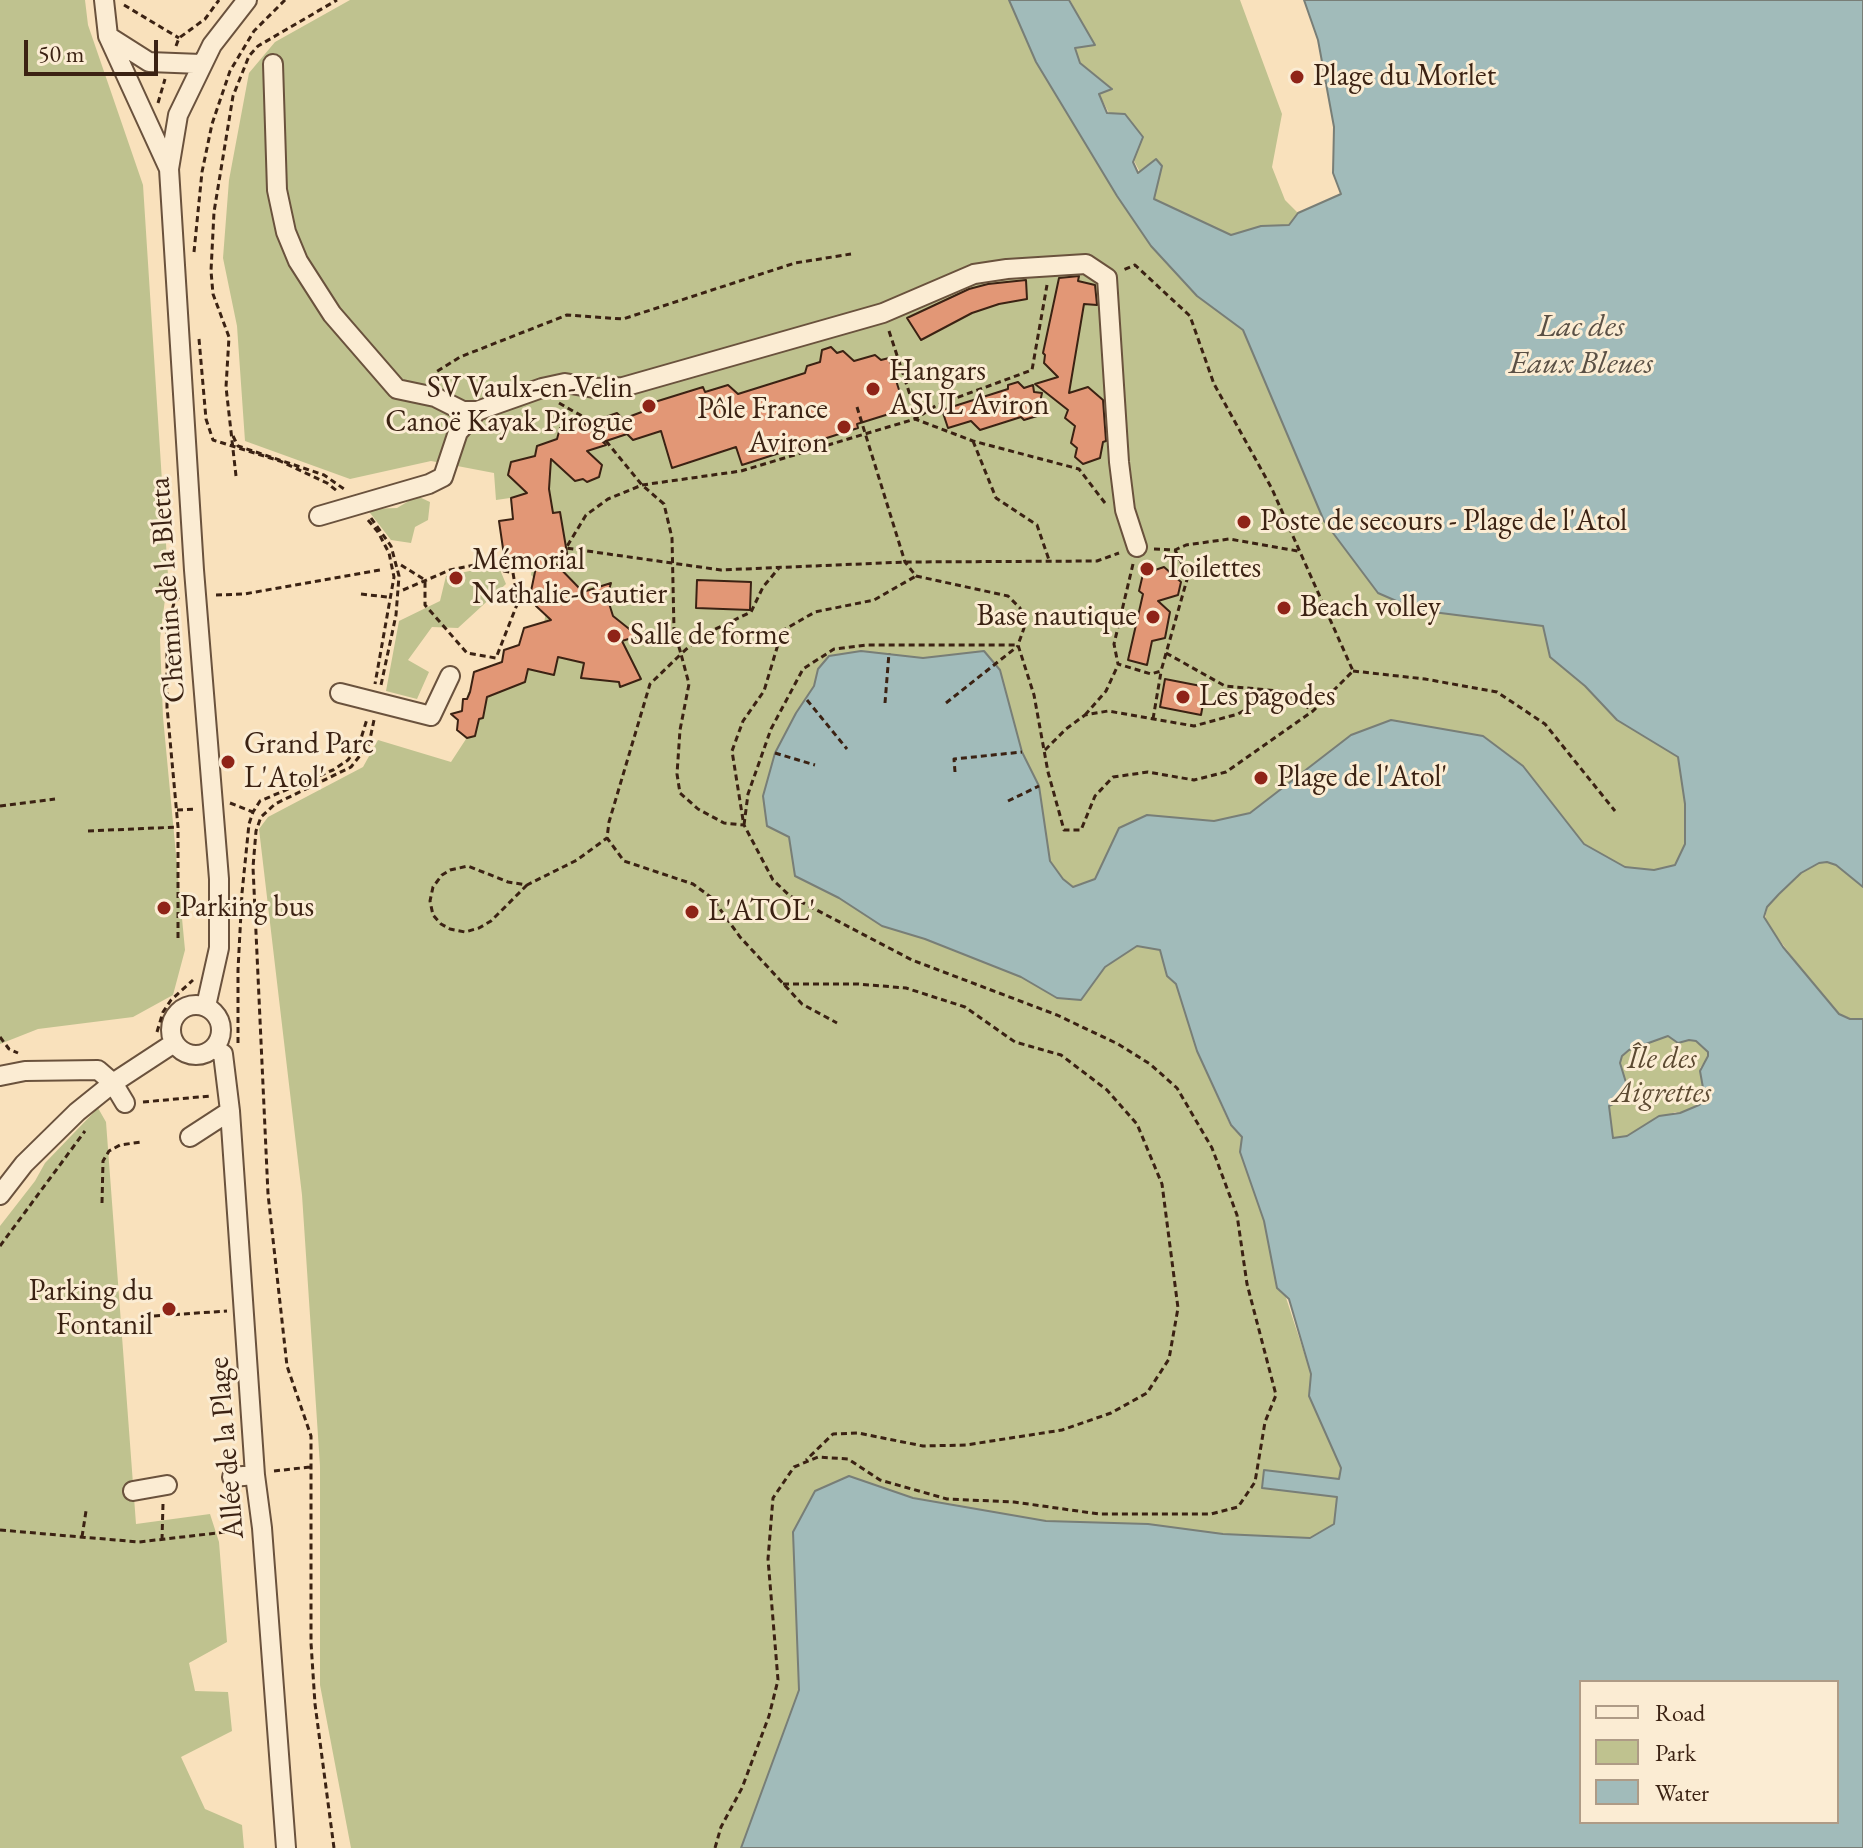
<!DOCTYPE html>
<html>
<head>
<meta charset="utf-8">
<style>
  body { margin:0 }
  #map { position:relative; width:1863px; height:1848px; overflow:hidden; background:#f9e1bc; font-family:"EB Garamond",serif }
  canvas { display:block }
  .legend { position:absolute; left:1579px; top:1680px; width:260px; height:144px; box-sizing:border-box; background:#fbecd3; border:2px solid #ae9b86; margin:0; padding:10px 14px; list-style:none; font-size:24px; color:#3b2213 }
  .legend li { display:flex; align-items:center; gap:16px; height:40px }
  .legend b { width:40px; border:2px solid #ae9b86 }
  .scale { position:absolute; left:24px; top:40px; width:134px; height:36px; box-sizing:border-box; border:4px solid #3b2213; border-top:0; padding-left:10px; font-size:24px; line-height:28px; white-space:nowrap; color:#3b2213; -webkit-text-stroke:6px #fbecd3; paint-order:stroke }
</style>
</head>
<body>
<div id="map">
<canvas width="1863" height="1848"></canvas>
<ul class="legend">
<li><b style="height:10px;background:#fbecd3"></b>Road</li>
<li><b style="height:22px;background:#bfc28f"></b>Park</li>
<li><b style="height:22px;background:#a1bbba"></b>Water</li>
</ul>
<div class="scale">50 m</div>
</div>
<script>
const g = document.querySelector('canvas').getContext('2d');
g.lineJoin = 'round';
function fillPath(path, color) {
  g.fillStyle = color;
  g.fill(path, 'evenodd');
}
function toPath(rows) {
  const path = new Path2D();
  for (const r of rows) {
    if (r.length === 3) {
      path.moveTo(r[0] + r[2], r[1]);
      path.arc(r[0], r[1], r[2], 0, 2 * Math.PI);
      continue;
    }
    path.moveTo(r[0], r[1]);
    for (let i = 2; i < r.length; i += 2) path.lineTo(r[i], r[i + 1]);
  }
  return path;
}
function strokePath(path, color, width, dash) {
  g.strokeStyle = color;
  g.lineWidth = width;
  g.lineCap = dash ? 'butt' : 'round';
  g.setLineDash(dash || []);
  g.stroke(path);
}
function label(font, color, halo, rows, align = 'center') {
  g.font = font + ' "EB Garamond",serif';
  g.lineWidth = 6;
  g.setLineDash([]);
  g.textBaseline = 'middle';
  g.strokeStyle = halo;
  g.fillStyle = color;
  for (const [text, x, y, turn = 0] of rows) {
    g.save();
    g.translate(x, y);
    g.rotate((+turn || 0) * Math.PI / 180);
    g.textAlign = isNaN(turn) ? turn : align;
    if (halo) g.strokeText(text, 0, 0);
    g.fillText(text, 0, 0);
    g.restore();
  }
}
fillPath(toPath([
  [0,0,85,0,88,25,143,185,168,575,160,639,163,717,185,950,173,995,133,1017,38,1029,0,1044],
  [350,0,1009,0,1036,62,1117,196,1197,296,1243,330,1324,521,1417,610,1543,625,1550,657,1585,686,1617,720,1678,757,1685,804,1685,844,1675,865,1654,870,1625,867,1584,844,1523,766,1351,735,1250,813,1214,821,1147,815,1119,828,1095,878,1137,946,1160,950,1167,975,1176,984,1197,1051,1230,1125,1242,1137,1240,1152,1264,1221,1271,1252,1311,1374,1309,1396,1341,1468,1339,1479,1264,1470,1337,1497,1335,1525,1310,1538,1223,1534,1148,1524,1046,1521,913,1498,849,1476,793,1532,799,1690,741,1848,351,1848,320,1685,320,1466,302,1195,259,829,268,817,363,767,378,740,451,762,466,739,457,730,458,712,465,710,463,699,467,698,468,692,475,690,503,661,504,650,519,645,524,628,537,624,543,629,546,612,536,606,538,582,531,575,532,569,522,571,521,566,506,569,499,521,513,519,510,498,496,500,494,473,431,461,350,479,245,441,237,326,223,258,229,180,249,73,275,42],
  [1070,0,1240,0,1282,114,1272,167,1285,200,1298,213,1289,225,1261,226,1231,235,1154,199,1099,94,1112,88,1080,63,1075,48,1094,45],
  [417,496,430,502,428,520,415,527,411,543,391,540,367,509,397,508],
  [498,565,506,584,458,628,432,627,408,660,429,672,417,699,386,691,399,621,440,601,446,576],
  [1827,862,1836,865,1863,887,1863,1019,1857,1021,1839,1014,1828,1004,1765,921,1767,907,1801,873,1815,864],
  [1668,1035,1672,1036,1678,1043,1689,1040,1696,1041,1708,1052,1709,1056,1700,1068,1705,1099,1699,1105,1680,1113,1675,1112,1627,1136,1613,1138,1609,1106,1622,1102,1628,1089,1620,1063,1622,1056,1629,1050],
  [98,1108,106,1122,136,1524,210,1514,219,1542,227,1642,189,1663,195,1691,228,1692,232,1731,181,1757,205,1809,242,1825,244,1848,0,1848,0,1226,35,1181,45,1163]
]), '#bfc28f');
const water = toPath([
  [1009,0,1069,0,1095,45,1075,48,1080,63,1112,89,1099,94,1107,113,1125,114,1143,137,1133,162,1138,173,1156,159,1162,166,1154,199,1231,235,1261,226,1289,225,1298,213,1341,194,1333,173,1334,127,1318,40,1304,0,1863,0,1863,887,1836,865,1827,862,1819,863,1801,873,1779,894,1767,907,1764,917,1783,947,1839,1014,1850,1019,1863,1019,1863,1848,741,1848,799,1690,793,1532,815,1491,849,1476,913,1498,1046,1521,1148,1524,1223,1534,1310,1538,1334,1524,1337,1497,1262,1488,1264,1470,1339,1479,1341,1468,1309,1396,1311,1374,1289,1299,1277,1288,1264,1221,1240,1152,1242,1137,1231,1125,1197,1051,1176,984,1167,976,1160,950,1137,946,1105,967,1081,1000,1057,998,1021,977,925,939,882,926,839,898,795,876,789,837,767,826,763,796,775,753,796,713,814,686,818,669,829,656,861,651,923,658,984,651,1000,670,1022,752,1039,786,1050,861,1063,879,1073,887,1095,879,1119,828,1147,815,1214,821,1250,813,1351,735,1391,720,1483,736,1523,766,1584,844,1625,867,1654,870,1675,865,1685,844,1685,804,1678,757,1617,720,1585,686,1550,657,1543,626,1417,610,1378,593,1324,521,1243,330,1197,296,1151,246,1117,196,1036,62,1009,0],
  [1668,1036,1678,1043,1689,1040,1696,1041,1708,1052,1708,1056,1700,1071,1705,1099,1699,1105,1680,1113,1659,1116,1627,1136,1613,1138,1609,1106,1627,1097,1628,1089,1620,1063,1622,1056,1629,1050,1668,1036],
  [1837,1682,1837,1822,1581,1822,1581,1682,1837,1682]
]);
fillPath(water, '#a1bbba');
strokePath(water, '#787e77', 2);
const building = toPath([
  [1079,276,1078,281,1095,285,1097,305,1084,304,1069,393,1088,387,1103,400,1106,441,1103,442,1100,458,1083,464,1075,457,1077,448,1071,443,1075,426,1065,418,1068,410,1035,384,1058,377,1044,363,1045,355,1043,353,1059,278,1079,276],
  [1026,280,1027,299,999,304,972,313,921,340,907,318,969,289,988,284,1026,280],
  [831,347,837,353,843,351,854,361,875,355,881,360,889,358,905,409,857,424,858,428,742,465,736,447,672,468,661,431,633,440,627,434,603,442,606,445,587,451,602,465,599,477,587,482,583,479,575,481,551,459,549,489,553,513,560,512,568,559,553,561,583,592,611,583,607,597,613,616,638,636,622,641,641,679,620,687,619,682,581,678,584,663,558,657,554,675,528,669,525,682,487,697,483,718,479,719,475,736,467,738,457,730,458,720,451,714,462,711,463,699,467,699,470,692,474,672,502,662,504,650,519,645,524,628,551,620,536,606,537,601,530,596,536,567,522,571,521,566,506,569,499,521,513,519,511,498,527,493,508,475,511,462,535,456,537,446,557,439,560,428,581,420,596,436,600,419,617,413,623,419,647,410,645,405,703,387,705,392,728,385,738,394,805,373,807,366,820,362,822,350,831,347],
  [1018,382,1024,388,1033,385,1034,392,1042,393,1037,416,1024,420,1021,417,980,430,971,421,948,428,942,410,1008,389,1008,385,1018,382],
  [1164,567,1181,582,1178,595,1158,601,1170,612,1165,638,1152,641,1147,665,1128,660,1143,594,1139,591,1143,574,1164,567],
  [697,580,751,582,750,610,696,608,697,580],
  [1165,679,1206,687,1201,715,1160,707,1165,679]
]);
fillPath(building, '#e29776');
strokePath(building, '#3b2213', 2);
const minor = toPath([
  [104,0,108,36,169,169],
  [108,36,149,62,201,64],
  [273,64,277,190,286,232,298,261,332,314,397,389,435,397,463,411,477,411],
  [319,516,429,484,443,477,458,432,477,411,542,388,565,383,594,388,623,387,883,313,974,274,1007,269,1086,264,1107,278,1119,462,1125,510,1137,547],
  [340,693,431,716,450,676],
  [196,1030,25],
  [206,1006,219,948,219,879,194,570,169,169,178,115,212,45,247,0],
  [214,1048,223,1054,230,1111,255,1475,262,1528,286,1848],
  [0,1076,25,1071,98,1070,113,1083,125,1103],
  [190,1137,230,1111],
  [0,1195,24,1164,77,1112,113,1083,174,1043],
  [232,1477,255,1475],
  [133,1491,167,1485]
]);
strokePath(minor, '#6a523d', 22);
strokePath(toPath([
  [124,5,179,38],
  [176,46,179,38,205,19,219,0],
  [158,103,165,79],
  [194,252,202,172,212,124,230,71,254,31,285,0],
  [889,331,913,404,915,419,937,405,1032,370,1047,285],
  [199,339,206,419,213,440,280,461,327,483,337,491],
  [431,379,436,372,460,357,567,315,623,319,795,263,851,254],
  [559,403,587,419,595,428],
  [857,407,905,562,916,576,1008,596,1020,608,1024,628,1018,645,1034,695,1048,772,1064,830,1081,830,1095,796,1113,777,1148,772,1194,780,1226,772,1313,711,1353,671,1272,489,1214,384,1190,316,1135,265,1121,271],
  [233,436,238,446,324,475,344,489],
  [606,441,642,485,664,504,672,538,674,630,681,654,650,684,609,822,607,838,624,861,693,884,712,898,740,937,802,1004,837,1023],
  [973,441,996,498,1037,525,1049,560],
  [236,476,226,387,229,337,213,294,211,271,214,212,233,96,249,56,258,46,337,0],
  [154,495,170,495],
  [1105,503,1079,469,973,441,915,419,741,471,642,485,608,499,586,515,566,548,721,570,905,562,1097,561,1119,553],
  [371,518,391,546,399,576,396,615,381,685],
  [368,520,378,532,389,553,394,577,375,684],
  [1154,549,1175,550,1186,545,1229,539,1298,551],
  [1133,564,1114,644,1118,664,1151,674,1161,671,1188,576,1175,550],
  [401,565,425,580,425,605,467,653,496,658,518,602,513,573,504,571,501,560],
  [159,584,178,589],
  [403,590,450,570,504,559],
  [361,594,387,597],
  [216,595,244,594,380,570],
  [1166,653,1225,686,1279,691,1312,710],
  [1353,671,1425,679,1497,692,1545,724,1615,811],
  [807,700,847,749],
  [885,703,889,653],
  [946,703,1018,646],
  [1085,715,1106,691,1118,665],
  [1153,719,1161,672],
  [1045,750,1066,729,1085,715,1108,711,1194,726,1238,714,1279,691],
  [775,753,815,765],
  [955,772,954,759,1022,752],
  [1008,801,1039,786],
  [230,803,253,812],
  [0,806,55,799],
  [177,810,197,809],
  [743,820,732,751,743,721,764,691,782,631,815,612,874,600,916,576],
  [744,825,748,794,771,729,803,669,834,649,866,645,1017,645],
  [88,831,178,827],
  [527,885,491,921,479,928,465,932,450,929,441,924,433,915,430,901,433,887,442,875,450,870,468,866,508,882,527,885,577,860,607,838],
  [178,938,178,827,167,707,167,629,174,603,179,597],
  [783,984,858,984,906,988,965,1007,1015,1042,1061,1055,1107,1090,1137,1124,1162,1184,1178,1308,1169,1359,1147,1393,1111,1413,1062,1430,966,1445,923,1446,858,1433,833,1434,806,1460],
  [157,1032,163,1012,171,1000,193,980],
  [0,1037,9,1049,18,1053],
  [238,1043,238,970,242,893,249,824,253,812,260,801,333,770,348,760,359,745,367,719],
  [143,1102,211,1096],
  [102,1203,103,1161,109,1151,120,1145,141,1142],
  [0,1246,85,1131],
  [154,1316,227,1311],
  [274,1471,310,1467],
  [0,1530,139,1542,243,1530],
  [82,1537,86,1511],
  [162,1540,163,1504],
  [334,1848,315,1704,311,1643,311,1436,287,1366,268,1194,253,867,256,831,261,817,275,804,351,767,369,744,374,720],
  [715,1848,721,1827,742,1788,769,1716,778,1680,768,1559,773,1498,794,1467,818,1457,848,1459,880,1480,947,1499,1014,1502,1099,1514,1211,1514,1238,1507,1255,1482,1265,1422,1276,1395,1247,1284,1237,1215,1212,1148,1177,1088,1150,1064,1118,1044,1057,1015,912,960,790,896,773,880,744,825,724,823,698,809,680,793,677,774,680,730,689,684,681,654,701,636,751,612,763,587,779,568]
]), '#3b2213', 3, [6, 4]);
strokePath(minor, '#fbecd3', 18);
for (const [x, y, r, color] of [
  [1297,77,8,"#8f2418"],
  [873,389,8,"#8f2418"],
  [649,406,8,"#8f2418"],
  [844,427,8,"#8f2418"],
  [1244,522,8,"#8f2418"],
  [1147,569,8,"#8f2418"],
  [456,578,8,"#8f2418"],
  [1284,608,8,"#8f2418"],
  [1153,617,8,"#8f2418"],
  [614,636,8,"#8f2418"],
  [1183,697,8,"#8f2418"],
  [228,762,8,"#8f2418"],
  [1261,778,8,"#8f2418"],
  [164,908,8,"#8f2418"],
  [692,912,8,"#8f2418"],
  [169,1309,8,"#8f2418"]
]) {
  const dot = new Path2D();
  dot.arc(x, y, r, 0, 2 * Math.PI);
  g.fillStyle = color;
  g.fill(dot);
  strokePath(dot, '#fbecd3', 3);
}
label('30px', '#3b2213', '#fbecd3', [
  ["Plage du Morlet",1313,77],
  ["Hangars",889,372],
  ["ASUL Aviron",889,406],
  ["SV Vaulx-en-Velin",633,389,"right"],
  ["Canoë Kayak Pirogue",633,423,"right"],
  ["Pôle France",828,410,"right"],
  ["Aviron",828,444,"right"],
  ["Poste de secours - Plage de l'Atol",1260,522],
  ["Mémorial",472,561],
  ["Nathalie-Gautier",472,595],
  ["Toilettes",1163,569],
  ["Beach volley",1300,608],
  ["Base nautique",1137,617,"right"],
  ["Salle de forme",630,636],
  ["Les pagodes",1199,697],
  ["Grand Parc",244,745],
  ["L'Atol'",244,779],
  ["Plage de l'Atol'",1277,778],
  ["Parking bus",180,908],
  ["L'ATOL'",708,912],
  ["Parking du",153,1292,"right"],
  ["Fontanil",153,1326,"right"]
], 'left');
label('30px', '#3b2213', '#fbecd3', [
  ["Chemin de la Bletta",168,590,-94],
  ["Allée de la Plage",227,1448,-95]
]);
label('italic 30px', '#5c4a32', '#fbecd3', [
  ["Île des",1662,1060],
  ["Aigrettes",1662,1094]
]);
label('italic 32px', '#5a5045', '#fbecd3', [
  ["Lac des",1581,327],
  ["Eaux Bleues",1581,364]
]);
</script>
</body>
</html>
